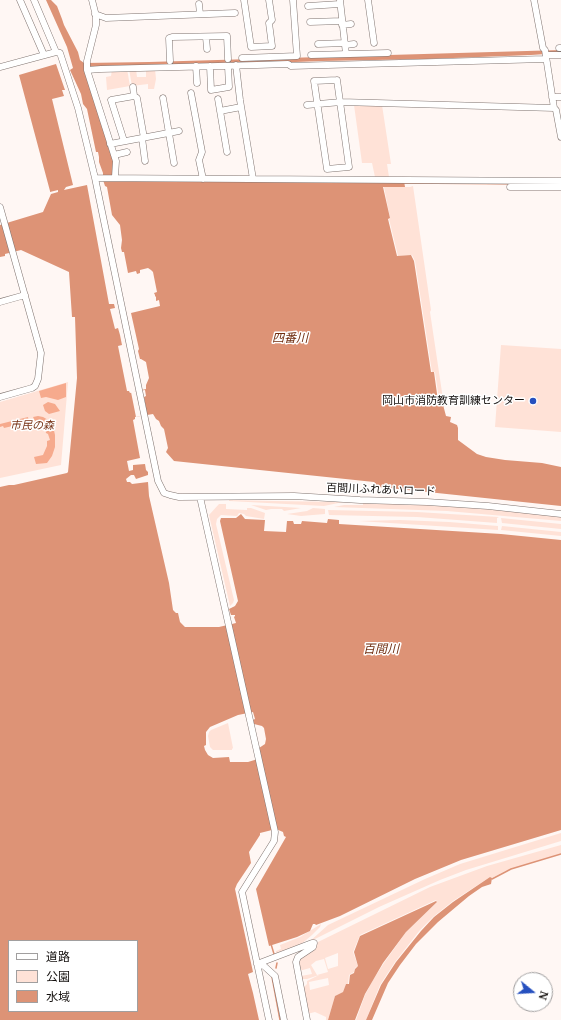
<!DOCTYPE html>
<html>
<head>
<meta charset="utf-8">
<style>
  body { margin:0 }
  #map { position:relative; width:561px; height:1020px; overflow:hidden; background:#fff7f4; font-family:"Noto Serif","Noto Sans JP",serif }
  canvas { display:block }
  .legend { position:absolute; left:8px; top:940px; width:130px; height:72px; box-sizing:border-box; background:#fff; border:1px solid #a19f9f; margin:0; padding:5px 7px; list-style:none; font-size:12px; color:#14100e }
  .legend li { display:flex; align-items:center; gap:8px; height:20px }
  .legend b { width:20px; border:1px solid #a19f9f }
  .north { position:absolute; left:513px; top:972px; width:40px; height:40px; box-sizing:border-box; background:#fff; border:1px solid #a19f9f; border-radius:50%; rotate:108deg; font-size:11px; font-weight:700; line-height:16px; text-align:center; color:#14100e }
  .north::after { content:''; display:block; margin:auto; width:14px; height:18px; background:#2650bf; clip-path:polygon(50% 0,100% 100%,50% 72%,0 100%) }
</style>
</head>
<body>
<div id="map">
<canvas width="561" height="1020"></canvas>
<ul class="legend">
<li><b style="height:5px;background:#fff"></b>道路</li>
<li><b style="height:11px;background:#ffe2d7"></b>公園</li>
<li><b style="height:11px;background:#dd9376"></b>水域</li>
</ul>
<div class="north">N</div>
</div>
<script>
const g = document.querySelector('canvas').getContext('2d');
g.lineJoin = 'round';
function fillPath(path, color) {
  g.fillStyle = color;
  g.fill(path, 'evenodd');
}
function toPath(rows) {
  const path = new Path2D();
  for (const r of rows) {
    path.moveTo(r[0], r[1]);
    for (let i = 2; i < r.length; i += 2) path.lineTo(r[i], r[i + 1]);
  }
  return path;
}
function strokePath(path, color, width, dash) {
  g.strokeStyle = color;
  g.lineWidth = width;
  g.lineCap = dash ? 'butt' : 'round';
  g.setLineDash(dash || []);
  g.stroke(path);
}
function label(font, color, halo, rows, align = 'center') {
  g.font = font + ' "Noto Serif","Noto Sans JP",serif';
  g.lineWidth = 3;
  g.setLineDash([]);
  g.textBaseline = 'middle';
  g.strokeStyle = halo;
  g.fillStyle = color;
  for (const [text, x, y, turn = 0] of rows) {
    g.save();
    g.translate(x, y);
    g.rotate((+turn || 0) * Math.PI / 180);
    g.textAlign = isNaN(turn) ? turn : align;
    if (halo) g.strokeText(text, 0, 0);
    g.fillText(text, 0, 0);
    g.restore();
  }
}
fillPath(toPath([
  [127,69,130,86,107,90,106,77,111,76,112,70],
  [129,69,136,69,137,77,146,77,146,69,155,69,156,79,154,89,148,89,148,84,132,86],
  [354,105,382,105,391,164,387,164,389,177,375,177,372,163,362,163],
  [413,186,431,310,430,312,443,399,439,399,435,372,432,372,415,261,412,255,398,256,389,219,390,218,384,187,410,187],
  [501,345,561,349,561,432,495,427],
  [68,382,61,465,0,478,0,402],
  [229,500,274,501,343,502,324,506,229,501],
  [363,503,470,506,561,516,561,521,447,511,334,507,344,505,363,505],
  [219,504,226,504,226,509,247,510,247,508,251,508,265,513,264,519,246,516,244,514,239,513,237,516,221,515,217,519,216,524,234,600,233,603,230,606,209,515],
  [251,505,301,508,284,511,282,509,271,509,266,510],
  [313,508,325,509,325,514,301,516,287,514,307,511],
  [328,510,417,512,499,517,497,518,497,523,417,517,329,515],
  [501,518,561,524,561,529,502,523],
  [400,520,449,522,498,526,498,530,359,521],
  [502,526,561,532,561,536,501,530],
  [228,723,233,748,232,749,232,750,213,750,210,747,208,736,209,732,211,730],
  [561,833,561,841,466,870,440,880,379,907,309,942,328,925,425,879,460,864],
  [561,845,561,854,505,871,492,878,490,877,453,901,433,917,420,930,395,962,380,985,366,1020,356,1020,365,995,373,980,384,963,406,932,437,902,436,900,360,935,353,952,358,966,355,968,354,972,349,975,348,984,346,984,343,992,335,996,328,1020,326,1020,326,1017,315,1012,307,1014,305,1007,307,1003,302,989,307,984,307,981,319,975,307,979,301,979,300,978,297,961,298,959,316,947,318,942,430,887,487,866],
  [338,953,338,966,328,969,325,958],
  [324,959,328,972,317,975,311,965,316,961],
  [310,968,312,974,301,976,299,971],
  [328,978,329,985,310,990,309,982],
  [321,924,320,927,312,935,299,946,273,955,273,954,276,953,276,951,281,949,280,945,300,937]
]), '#ffe2d7');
fillPath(toPath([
  [66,383,66,397,58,400,46,397,41,398,39,391],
  [48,402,55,404,60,411,49,414,45,411,43,405],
  [38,416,43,417,50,421,53,426,55,435,55,447,52,456,47,463,36,464,34,457,43,455,47,446,47,441,50,440,48,434,46,433,44,425,42,423,35,421,33,417],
  [28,417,29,422,27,423,26,421,21,422,21,424,4,428,3,426,0,427,0,424]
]), '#f6aa8d');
fillPath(toPath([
  [46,0,51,0,57,6,62,19,64,25,78,52,80,60,84,63,149,62,561,50,561,53,531,55,427,59,322,61,85,70,115,162,113,179,404,181,405,187,383,187,390,218,388,219,397,256,411,255,414,261,431,372,434,372,438,401,442,401,446,416,451,417,450,422,457,425,458,428,458,440,477,454,486,457,505,460,542,463,561,467,561,506,418,491,378,487,374,482,174,461,166,452,168,448,164,429,161,426,159,421,156,419,153,414,135,417,135,419,133,420,140,458,127,461,129,471,133,470,133,465,145,464,146,470,148,472,148,475,136,479,134,475,131,475,126,479,127,482,130,482,132,484,148,482,149,496,169,583,173,610,176,613,178,613,180,622,185,627,219,627,236,623,234,617,235,616,235,615,231,615,229,609,235,606,238,601,220,521,221,518,236,518,241,514,245,519,265,520,264,531,286,532,287,521,293,521,294,524,301,524,302,521,327,523,328,519,339,520,339,524,501,534,561,540,561,830,461,860,415,879,340,916,316,925,315,924,313,924,310,931,297,937,269,946,256,889,286,837,284,836,283,832,276,829,260,833,260,835,249,852,251,863,237,884,235,889,253,972,248,974,253,993,259,1020,0,1020,0,487,9,485,14,485,67,473,68,472,77,378,75,317,72,317,69,272,21,250,5,254,5,256,0,257,0,225,43,212,51,194,58,192,58,190,50,192,50,191,19,75,56,64,65,90,62,90,64,96,52,99,73,185,66,187,64,190,87,185,109,304,114,304,115,308,110,309,115,329,118,328,120,335,122,345,118,346,127,391,129,391,130,393,146,389,146,385,149,378,146,362,141,359,140,359,138,351,139,349,131,313,160,306,159,300,156,301,156,297,155,296,155,295,154,293,157,292,153,272,151,270,148,268,140,270,140,273,137,274,136,271,128,273,124,252,122,252,121,248,122,240,120,225,112,215,107,187,105,186,103,180,103,173,99,162,99,157,98,152,96,152,87,109,83,104,81,94,70,70,73,68,67,47],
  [253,712,255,719,253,720,254,724,262,726,264,728,266,739,265,744,259,748,261,758,248,762,230,762,229,757,213,758,208,755,205,750,204,746,206,745,206,732,210,727,238,715],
  [9,941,137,941,137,1011,9,1011],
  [490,877,492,878,491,884,482,887,469,896,438,922,416,944,400,965,388,983,372,1020,366,1020,381,985,396,962,421,931,434,917,453,902],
  [436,901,437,902,406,932,383,963,365,994,355,1020,328,1020,335,996,343,992,346,984,349,984,350,975,354,973,355,969,358,966,354,952,360,936]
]), '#dd9376');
fillPath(toPath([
  [145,390,146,396,144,397,147,415,136,417,131,392]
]), '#fff7f4');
strokePath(toPath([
  [403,183,533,184],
  [492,879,511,869,561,854],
  [271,944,274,954],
  [276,968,277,963],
  [272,977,280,1020]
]), '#dd9376', 1.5);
const minor = toPath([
  [20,0,44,55],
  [34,0,56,52],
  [92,0,96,16,96,25,87,61,87,70,116,161,115,177],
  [244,0,251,47,272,46,269,23,272,20,269,0],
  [340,0,346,54],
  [368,0,374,43],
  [534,0,543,48,545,50,554,108,556,110,561,137],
  [199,4,200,14],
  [308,6,340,4],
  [95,14,106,18,235,13],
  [310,22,342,21],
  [342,25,351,24],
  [206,37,207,49],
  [318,44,345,43],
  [345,45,354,44],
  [559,48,561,48],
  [311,55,388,53],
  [546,55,561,55],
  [242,58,297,56,293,0],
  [170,61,169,38,172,37,227,36,228,59],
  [236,65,240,100,253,179],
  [196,66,197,83],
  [210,66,211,90,229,87,228,66],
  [0,67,56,52,60,53,61,56,78,108,95,178,158,481,164,493,170,495,179,497,294,496,360,500,427,502,488,506,561,514],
  [87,70,101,69,257,65,288,64,291,66,545,59],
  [337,80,349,167,327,169,314,81,337,80],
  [133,87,134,96],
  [191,93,202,152,199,160,203,179],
  [552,97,561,97],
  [163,98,174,163],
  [218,99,227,152],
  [307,105,341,102,554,108],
  [220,111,241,107],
  [142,138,145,161],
  [124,141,111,100,134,96,137,98,144,138],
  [110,144,179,131],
  [114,155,127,152],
  [95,178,561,181],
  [510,187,561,187],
  [0,207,41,353,38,379,35,386,32,388,0,397],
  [0,302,25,295],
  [200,497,275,832,274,841,242,892,269,1020],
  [257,964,312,943,314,943,313,947,298,957,296,962,307,1020],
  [257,964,264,966,275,976,284,1020]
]);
strokePath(minor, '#817571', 7);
strokePath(minor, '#fff', 6);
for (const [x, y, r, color] of [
  [533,401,4,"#2650bf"]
]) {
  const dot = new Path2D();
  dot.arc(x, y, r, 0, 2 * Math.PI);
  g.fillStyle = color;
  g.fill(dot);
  strokePath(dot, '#fff', 1.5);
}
label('11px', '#14100e', '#fff', [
  ["岡山市消防教育訓練センター",525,401]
], 'right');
label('italic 11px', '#793518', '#fff', [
  ["市民の森",32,426]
]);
label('11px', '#14100e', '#fff', [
  ["百間川ふれあいロード",381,490,2]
]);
label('italic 12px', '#6f2c0e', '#fff', [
  ["四番川",290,339],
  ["百間川",381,650]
]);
</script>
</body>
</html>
